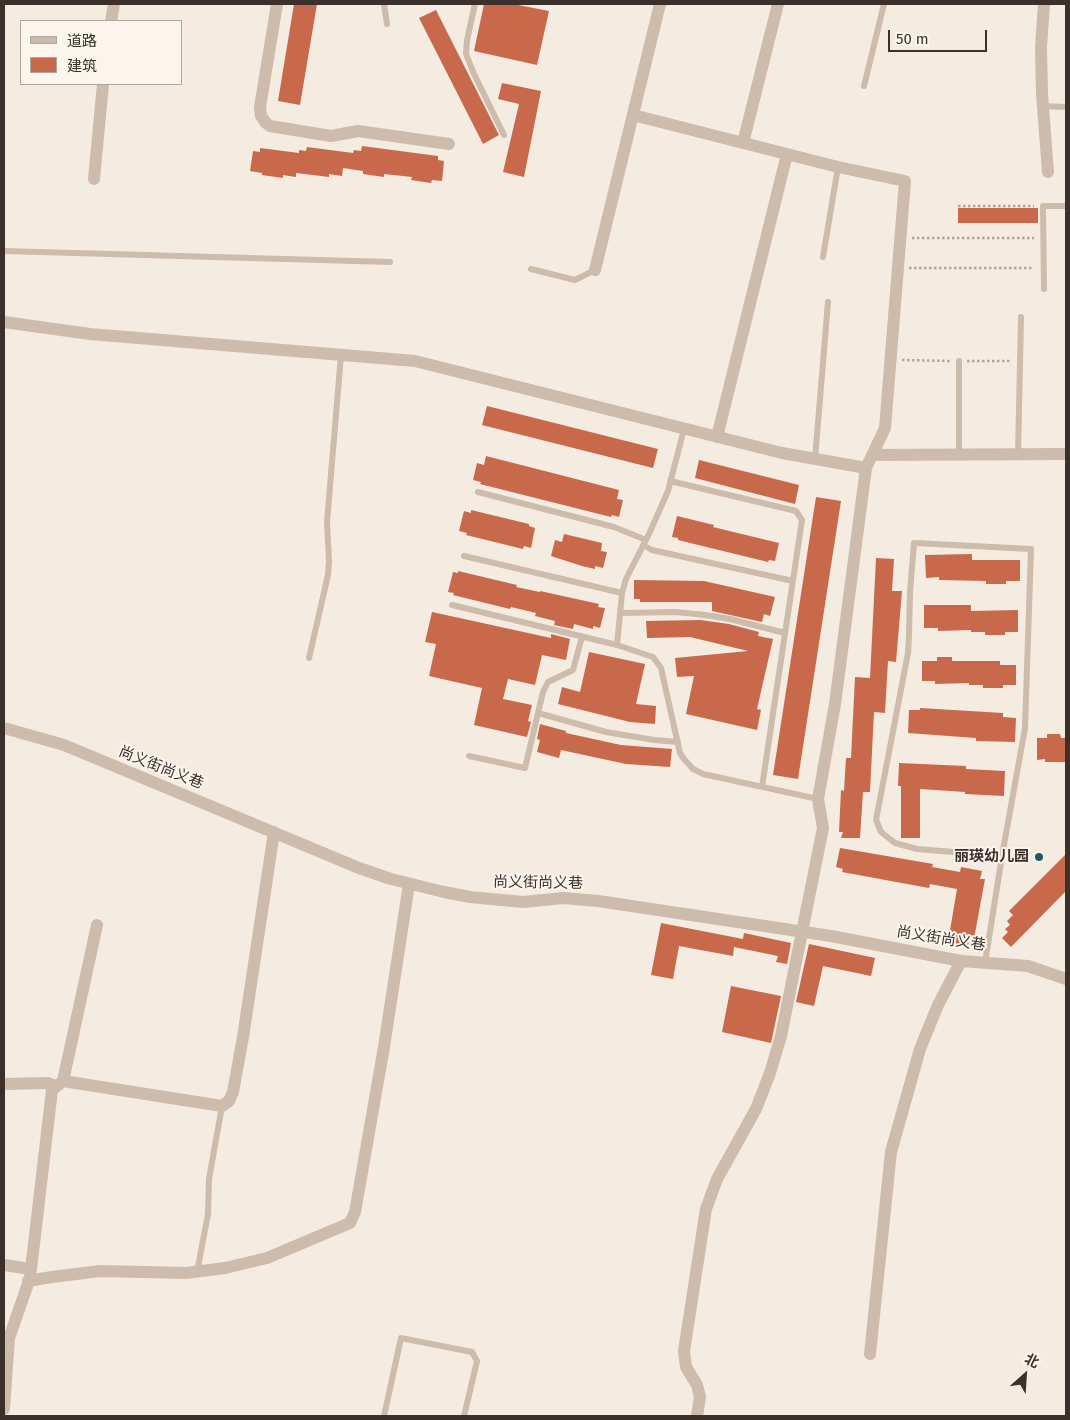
<!DOCTYPE html>
<html>
<head>
<meta charset="utf-8">
<style>
  body { margin:0 }
  #map { position:relative; width:1070px; height:1420px; overflow:hidden; background:#f4ebe1; font-family:"Fira Sans","Noto Sans SC",sans-serif }
  canvas { display:block }
  .frame { position:absolute; inset:0; border:5px solid #3b302b; pointer-events:none }
  .legend { position:absolute; left:20px; top:20px; width:162px; height:65px; box-sizing:border-box; background:#fbf5ee; border:1px solid #aea6a0; margin:0; padding:6px 9px; list-style:none; font-size:15px; color:#3b302b }
  .legend li { display:flex; align-items:center; gap:10px; height:25px }
  .legend b { width:25px; border:1px solid #aea6a0 }
  .north { position:absolute; left:1000px; top:1350px; width:50px; height:50px; -webkit-text-stroke:4px #fbf5ee; paint-order:stroke; rotate:26deg; font-size:14px; font-weight:700; line-height:20px; text-align:center; color:#3b302b }
  .north::after { content:''; display:block; margin:auto; width:18px; height:22px; background:#3b302b; clip-path:polygon(50% 0,100% 100%,50% 72%,0 100%) }
  .scale { position:absolute; left:888px; top:30px; width:99px; height:22px; box-sizing:border-box; border:2px solid #3b302b; border-top:0; padding-left:6px; font-size:15px; line-height:18px; white-space:nowrap; color:#3b302b; -webkit-text-stroke:4px #fbf5ee; paint-order:stroke }
</style>
</head>
<body>
<div id="map">
<canvas width="1070" height="1420"></canvas>
<div class="frame"></div>
<ul class="legend">
<li><b style="height:6px;background:#cdbbac"></b>道路</li>
<li><b style="height:14px;background:#c8694b"></b>建筑</li>
</ul>
<div class="north">北</div>
<div class="scale">50 m</div>
</div>
<script>
const g = document.querySelector('canvas').getContext('2d');
g.lineJoin = 'round';
function fillPath(path, color) {
  g.fillStyle = color;
  g.fill(path, 'evenodd');
}
function toPath(rows) {
  const path = new Path2D();
  for (const r of rows) {
    path.moveTo(r[0], r[1]);
    for (let i = 2; i < r.length; i += 2) path.lineTo(r[i], r[i + 1]);
  }
  return path;
}
function strokePath(path, color, width, dash) {
  g.strokeStyle = color;
  g.lineWidth = width;
  g.lineCap = dash ? 'butt' : 'round';
  g.setLineDash(dash || []);
  g.stroke(path);
}
function label(font, color, halo, rows, align = 'center') {
  g.font = font + ' "Fira Sans","Noto Sans SC",sans-serif';
  g.lineWidth = 4;
  g.setLineDash([]);
  g.textBaseline = 'middle';
  g.strokeStyle = halo;
  g.fillStyle = color;
  for (const [text, x, y, turn = 0] of rows) {
    g.save();
    g.translate(x, y);
    g.rotate((+turn || 0) * Math.PI / 180);
    g.textAlign = isNaN(turn) ? turn : align;
    if (halo) g.strokeText(text, 0, 0);
    g.fillText(text, 0, 0);
    g.restore();
  }
}
fillPath(toPath([
  [294,4,317,4,300,105,278,101],
  [484,4,513,4,549,11,537,65,474,51],
  [436,10,499,135,483,144,419,18],
  [502,83,541,91,524,177,503,172,519,104,498,99],
  [362,146,438,156,438,160,444,161,442,181,432,180,431,183,411,180,412,177,384,174,384,177,363,174,363,171,343,168,342,176,329,174,329,177,296,173,296,177,283,175,283,178,262,175,262,173,250,171,253,151,260,152,260,148,299,153,299,150,306,151,307,147,353,153,354,150,361,151],
  [958,208,1038,208,1038,223,958,223],
  [487,406,658,449,653,468,482,425],
  [486,456,619,490,617,499,623,500,619,517,612,515,611,517,480,484,481,482,473,480,477,463,484,465],
  [699,460,799,485,795,504,695,478],
  [816,497,841,501,798,779,773,775],
  [471,510,529,524,529,526,535,528,531,548,524,546,523,549,466,535,467,533,459,531,464,511,471,513],
  [677,516,714,525,713,527,779,543,775,561,769,560,768,562,678,540,678,538,672,537],
  [564,534,602,543,601,551,607,552,603,568,595,566,595,569,582,566,551,556,555,540,562,542],
  [972,554,972,560,1020,560,1020,581,1006,581,1006,584,986,584,986,581,939,580,939,577,926,578,925,555],
  [876,558,894,559,892,591,902,591,896,662,888,661,885,713,874,712,870,792,863,792,860,838,841,838,843,832,839,832,841,790,844,791,846,758,851,758,855,677,870,678],
  [458,571,517,585,516,587,540,592,540,591,599,604,598,607,605,608,600,628,593,626,593,629,574,624,573,629,554,625,555,621,535,616,536,613,511,607,510,609,453,595,454,593,448,592,453,572,458,573],
  [634,580,704,581,775,597,770,616,764,614,762,622,712,611,712,602,640,602,640,599,634,599],
  [924,605,971,605,971,611,1018,610,1018,632,1005,632,1005,635,985,635,985,632,971,632,971,630,938,631,938,628,924,628],
  [432,612,551,638,551,634,570,639,566,660,542,655,535,685,508,679,503,699,532,705,528,721,531,722,527,737,474,725,482,688,429,676,436,644,425,642],
  [700,620,729,624,759,632,758,636,773,639,757,709,761,710,757,730,686,714,694,676,677,677,675,658,748,651,690,637,647,638,646,621],
  [589,652,645,664,636,704,656,706,655,724,630,722,558,704,562,687,580,692],
  [937,657,952,657,952,661,1000,661,1000,665,1016,665,1016,685,1003,685,1003,688,983,688,983,685,969,685,969,683,935,684,935,681,922,681,922,661,937,661],
  [920,708,1003,713,1003,717,1016,718,1015,742,976,741,976,738,908,733,909,710,920,710],
  [540,724,566,731,566,733,621,745,672,749,670,767,626,764,561,750,559,758,537,752,540,740,537,739],
  [1047,734,1060,734,1061,738,1066,738,1066,762,1045,762,1045,759,1037,760,1037,738,1047,738],
  [899,763,966,766,966,769,1005,771,1004,796,965,794,965,792,920,789,920,838,901,838,901,786,898,786],
  [840,848,933,864,932,867,960,872,961,867,982,871,980,879,985,879,974,939,969,939,968,946,948,942,957,889,930,884,929,888,842,872,843,869,836,867],
  [1066,854,1066,891,1011,947,1002,938,1008,932,1005,929,1010,925,1007,921,1013,915,1009,911],
  [661,923,743,939,744,933,791,943,787,964,776,962,778,956,734,947,733,956,679,946,673,979,651,975],
  [809,944,875,958,871,976,823,966,814,1006,796,1002],
  [731,986,781,996,771,1043,722,1032]
]), '#c8694b');
strokePath(toPath([
  [958,206,1034,206],
  [912,238,1034,238],
  [909,268,1034,268],
  [902,360,951,361],
  [967,361,1011,361]
]), '#b9a596', 2.5, [2.5, 2.5]);
strokePath(toPath([
  [384,4,387,24],
  [475,4,467,40,466,54,474,74,504,135],
  [864,86,884,4],
  [1042,106,1066,107],
  [4,251,390,262],
  [823,257,838,167],
  [531,269,575,280,595,270],
  [1044,289,1043,206,1066,206],
  [959,361,959,455],
  [1018,455,1021,317],
  [815,459,828,302],
  [670,481,796,511,802,520,762,787],
  [478,492,614,527,646,540],
  [643,545,652,550,793,581],
  [464,556,622,593],
  [452,605,617,645,653,657,661,668,680,753,684,759,693,769,703,774,818,799],
  [621,613,676,612,705,615,730,619,785,633],
  [617,645,622,593,626,579,649,534,668,491,684,429],
  [309,658,328,575,329,561,327,522,341,355],
  [538,713,606,732,654,740,678,742],
  [469,756,525,768,543,692,548,682,573,670,582,637],
  [985,963,1002,856,1025,728,1031,549,914,543,910,592,909,635,908,653,876,820,881,832,895,843,917,849,1002,856],
  [197,1272,208,1214,209,1179,222,1106],
  [384,1416,401,1338,472,1352,477,1361,464,1416]
]), '#cdbbac', 6);
strokePath(toPath([
  [277,4,260,107,261,116,266,123,270,126,331,136,358,131,449,144],
  [1044,4,1041,47,1042,94,1048,172],
  [111,21,114,4],
  [633,115,838,167,905,181,885,428,866,468,835,704,818,799,823,828,781,1036,770,1073,756,1109,717,1179,706,1209,684,1351,686,1367,697,1385,700,1397,697,1416],
  [743,143,778,4],
  [94,179,103,84],
  [595,270,660,4],
  [4,322,90,334,415,361,782,453,866,468],
  [717,437,787,154],
  [872,455,1066,454],
  [4,728,64,745,359,868,391,879,444,892,470,897,523,902,563,898,598,901,831,936,961,961,1028,966,1066,979],
  [63,1081,97,925],
  [4,1084,48,1083,55,1086],
  [4,1265,31,1269],
  [28,1281,52,1277,100,1271,186,1273,225,1268,267,1258,350,1223,355,1212,384,1047,409,884],
  [870,1354,891,1152,920,1049,938,1005,961,961],
  [4,1409,9,1338,30,1278,52,1090,63,1081,222,1106,229,1101,233,1092,243,1037,274,832]
]), '#cdbbac', 12);
for (const [x, y, r, color] of [
  [1039,857,5,"#1f5a5e"]
]) {
  const dot = new Path2D();
  dot.arc(x, y, r, 0, 2 * Math.PI);
  g.fillStyle = color;
  g.fill(dot);
  strokePath(dot, '#fbf5ee', 2);
}
label('15px', '#3b302b', '#fbf5ee', [
  ["尚义街尚义巷",161,768,22],
  ["尚义街尚义巷",538,883,1],
  ["尚义街尚义巷",941,939,9]
]);
label('bold 15px', '#3b302b', '#fbf5ee', [
  ["丽瑛幼儿园",1029,857]
], 'right');
</script>
</body>
</html>
